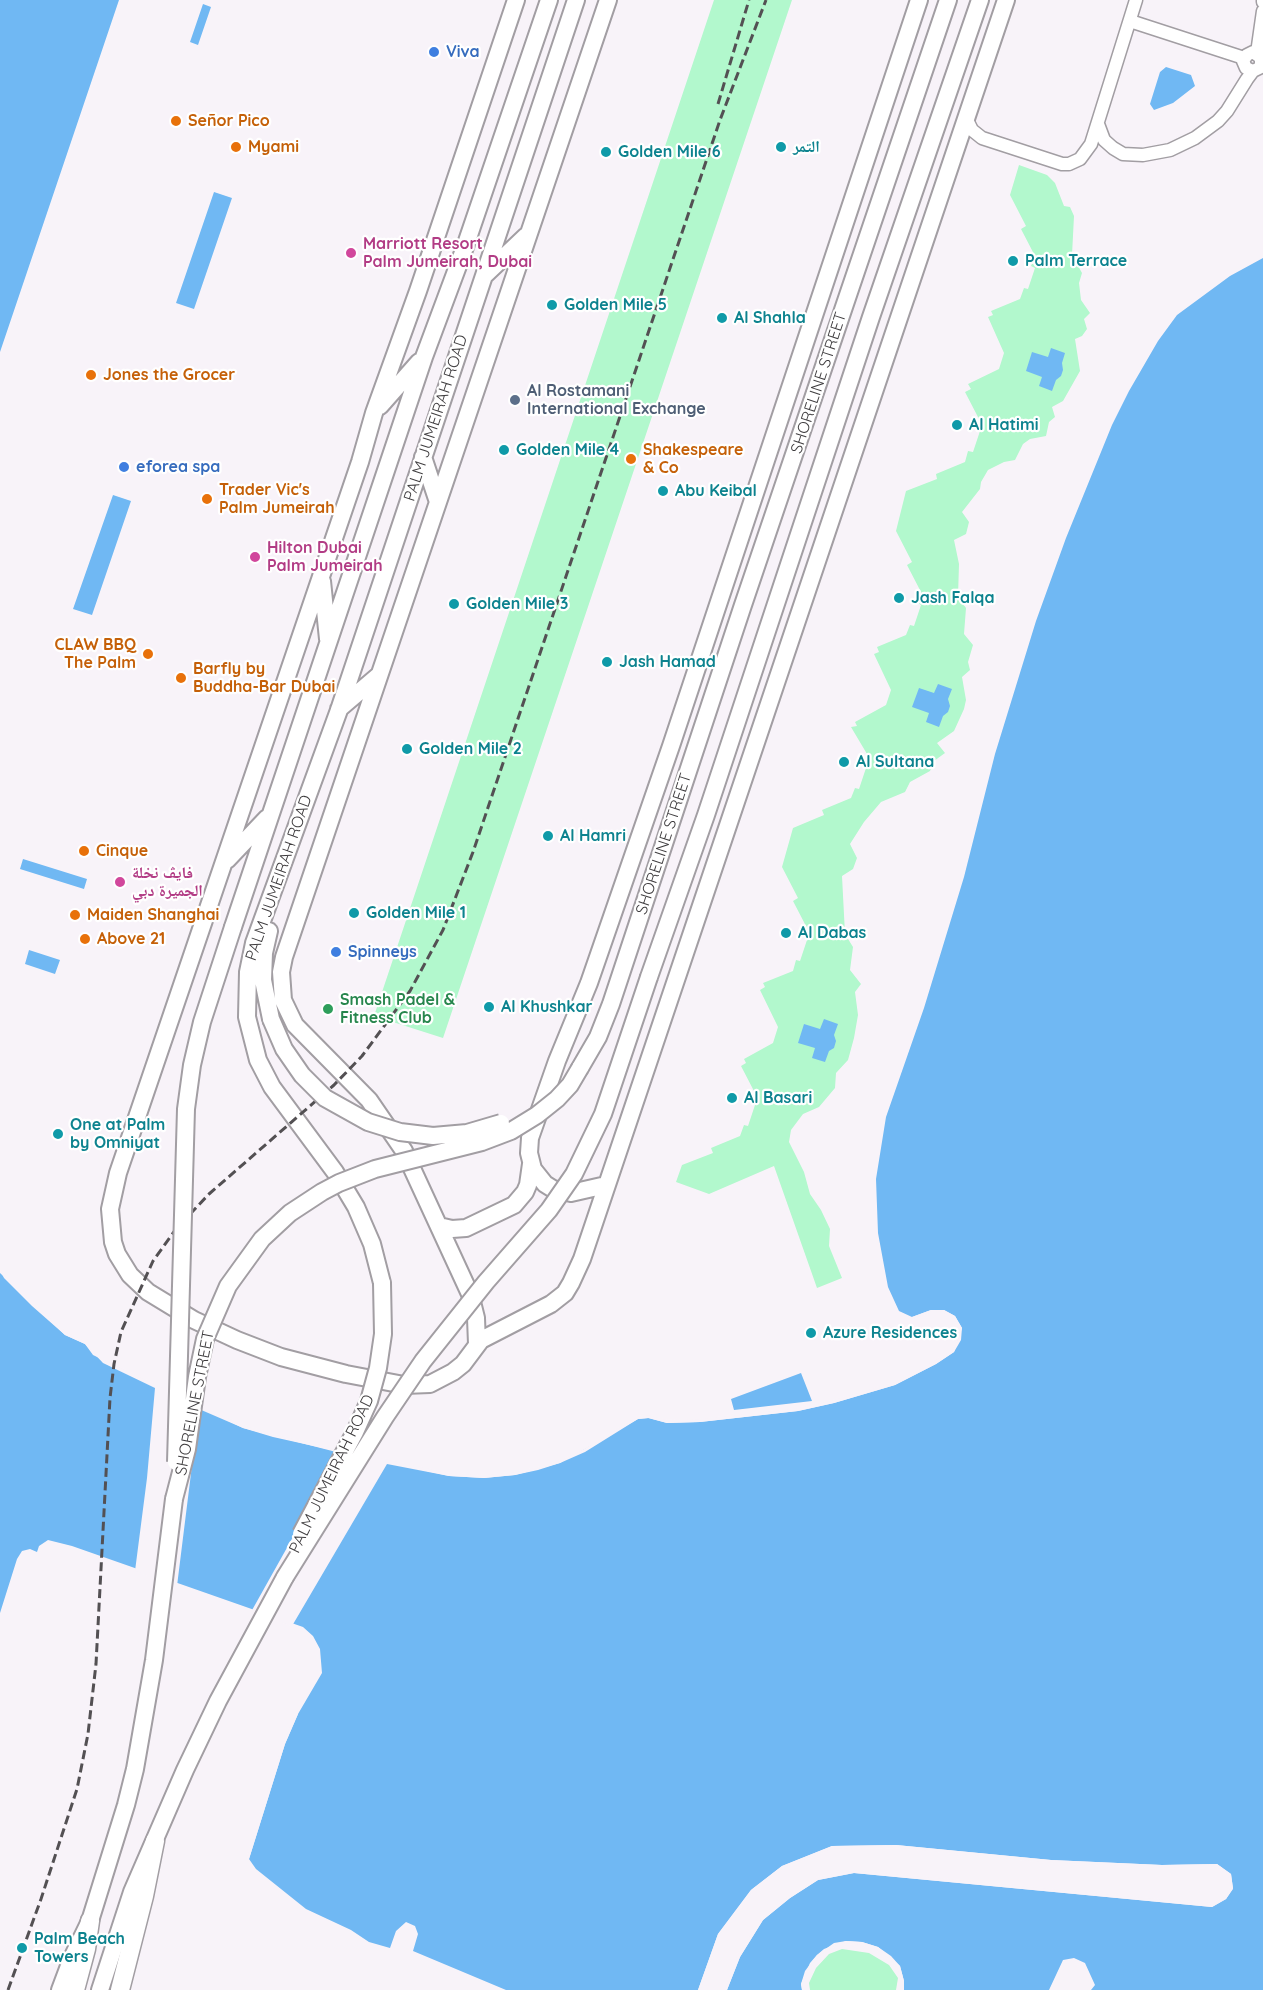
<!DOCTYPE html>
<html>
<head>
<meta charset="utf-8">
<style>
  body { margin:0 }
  canvas { display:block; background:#f8f3f9 }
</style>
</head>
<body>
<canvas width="1263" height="1990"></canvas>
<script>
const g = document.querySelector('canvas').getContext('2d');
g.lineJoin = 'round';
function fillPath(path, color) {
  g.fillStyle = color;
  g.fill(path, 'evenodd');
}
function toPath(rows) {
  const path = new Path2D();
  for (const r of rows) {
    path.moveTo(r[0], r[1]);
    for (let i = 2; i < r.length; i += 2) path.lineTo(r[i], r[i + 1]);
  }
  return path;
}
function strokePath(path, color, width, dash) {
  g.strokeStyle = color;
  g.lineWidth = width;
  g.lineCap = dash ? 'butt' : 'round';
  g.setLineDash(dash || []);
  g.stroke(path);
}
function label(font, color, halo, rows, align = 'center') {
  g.font = font + ' Quicksand,"Noto Naskh Arabic",sans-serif';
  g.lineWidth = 4.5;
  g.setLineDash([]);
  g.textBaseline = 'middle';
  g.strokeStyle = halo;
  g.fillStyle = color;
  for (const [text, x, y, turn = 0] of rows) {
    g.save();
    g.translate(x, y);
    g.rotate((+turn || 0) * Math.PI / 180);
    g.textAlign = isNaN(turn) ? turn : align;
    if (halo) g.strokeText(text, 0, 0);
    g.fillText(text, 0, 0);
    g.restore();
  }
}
fillPath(toPath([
  [714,0,792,0,443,1038,374,1016],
  [1019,165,1047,175,1055,183,1064,206,1070,207,1074,216,1072,255,1082,273,1079,283,1081,300,1090,313,1084,319,1087,329,1082,336,1075,339,1080,371,1063,401,1052,407,1055,417,1049,422,1046,436,1030,439,1023,444,1015,460,1004,462,988,470,981,482,980,489,962,512,969,522,966,534,954,540,959,564,958,597,966,608,964,634,973,645,968,662,970,670,962,677,966,700,964,709,954,731,937,743,945,753,934,761,930,771,910,782,905,792,881,802,864,822,850,844,857,858,853,869,842,876,845,934,853,947,850,970,861,984,855,992,858,1015,854,1038,848,1060,836,1073,835,1088,819,1107,803,1114,791,1130,789,1142,804,1172,810,1194,821,1210,830,1229,829,1246,842,1278,817,1288,774,1166,709,1194,676,1182,682,1165,713,1153,711,1148,740,1136,744,1125,748,1126,755,1105,751,1104,755,1093,741,1066,746,1063,744,1059,773,1043,778,1027,760,990,765,987,763,983,793,971,796,960,800,961,807,940,804,938,807,928,793,901,798,898,782,867,793,828,824,815,822,810,851,798,855,788,859,789,866,768,862,766,867,754,851,727,857,726,855,722,886,705,891,690,874,654,879,652,877,647,906,635,910,625,914,626,921,605,918,603,921,592,907,565,912,562,896,531,906,491,937,479,936,474,965,462,968,451,973,452,980,431,976,429,979,419,965,392,971,389,968,384,999,369,1004,353,988,317,993,315,991,311,1020,299,1024,288,1028,289,1035,268,1031,266,1035,256,1021,229,1026,226,1010,195],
  [842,1949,869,1953,889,1965,898,1978,896,1990,810,1990,809,1983,816,1968,829,1954]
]), '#b2f8cd');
fillPath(toPath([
  [0,0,119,0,0,352],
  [203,4,211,7,198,45,190,42],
  [1166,67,1191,75,1195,86,1173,103,1154,110,1150,104,1160,72],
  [214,192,232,198,194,309,176,303],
  [1263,258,1263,1990,1091,1990,1095,1985,1085,1963,1074,1958,1063,1960,1049,1990,904,1990,904,1981,900,1966,878,1947,862,1942,846,1941,824,1949,817,1955,810,1963,801,1984,802,1990,727,1990,740,1957,763,1920,790,1898,818,1880,854,1873,1212,1907,1226,1899,1233,1888,1231,1874,1217,1864,1162,1865,1051,1860,896,1845,832,1846,782,1866,751,1890,718,1934,698,1990,506,1990,413,1951,418,1934,415,1926,406,1922,396,1931,390,1948,369,1942,351,1930,306,1909,256,1869,249,1859,285,1744,298,1714,322,1673,320,1649,313,1636,303,1627,72,1546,48,1540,39,1546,37,1552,30,1549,22,1551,17,1559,0,1613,0,1273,65,1335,85,1344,93,1355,243,1428,273,1437,449,1476,484,1478,515,1475,538,1470,560,1463,638,1419,648,1418,667,1423,700,1422,798,1411,834,1403,895,1385,936,1364,954,1352,962,1328,955,1316,944,1310,931,1310,912,1317,899,1311,888,1287,878,1233,876,1179,886,1117,924,1008,964,877,995,754,1036,621,1066,538,1112,425,1129,391,1158,341,1177,315,1230,276],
  [1051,348,1065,353,1062,363,1063,370,1061,376,1056,380,1052,391,1039,386,1042,377,1026,371,1032,352,1048,357],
  [113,495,131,501,92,615,73,609],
  [938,684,952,689,948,699,950,706,948,712,943,716,939,727,926,722,929,713,912,707,919,688,934,693],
  [23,859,87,879,84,889,20,869],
  [29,950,60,960,55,974,25,964],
  [824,1019,838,1024,834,1035,836,1041,834,1048,829,1051,825,1062,812,1058,815,1048,798,1043,804,1024,820,1029],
  [801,1373,812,1401,734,1410,731,1399]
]), '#70b8f3');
fillPath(toPath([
  [0,1270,34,1304,67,1332,87,1342,105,1360,188,1400,244,1425,273,1434,449,1473,484,1475,514,1472,538,1467,559,1461,584,1449,638,1416,649,1415,667,1420,700,1419,797,1408,833,1400,894,1382,918,1370,952,1350,958,1339,959,1328,953,1318,943,1313,931,1313,911,1320,912,1317,931,1310,944,1310,955,1316,962,1328,961,1340,954,1352,936,1364,895,1385,834,1403,798,1411,700,1422,667,1423,649,1418,638,1419,585,1452,560,1463,515,1475,484,1478,449,1476,387,1464,292,1626,251,1612,340,1453,243,1428,199,1409,177,1586,135,1571,147,1478,155,1388,103,1363,85,1344,65,1335,32,1306,4,1278],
  [295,1714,298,1714,285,1744,249,1859,247,1856,261,1811,282,1744],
  [896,1845,1051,1860,1162,1865,1217,1864,1231,1874,1233,1889,1226,1899,1212,1907,854,1873,818,1880,790,1898,763,1920,740,1957,727,1990,724,1990,737,1955,761,1918,788,1896,818,1877,854,1870,1211,1904,1224,1897,1230,1888,1228,1876,1216,1867,1162,1868,1050,1863,896,1848,832,1849,784,1868,753,1892,720,1935,701,1990,698,1990,718,1934,751,1890,782,1866,832,1846],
  [846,1941,862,1942,878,1947,891,1956,900,1966,904,1981,904,1990,901,1990,901,1981,897,1968,889,1959,876,1950,861,1945,846,1944,835,1946,819,1957,808,1972,804,1984,805,1990,802,1990,801,1984,805,1971,817,1955,834,1943]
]), '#f8f3f9');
const street = toPath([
  [1263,0,1263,2],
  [1130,21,1244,58],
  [1257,53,1263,11],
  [966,118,972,130,982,138,1062,164,1069,164,1080,159,1091,144,1136,0],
  [1098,124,1104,140,1113,148,1123,154,1143,155,1170,150,1195,138,1218,121,1227,111,1247,79,1253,71,1261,67,1261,58,1253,52,1247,55,1243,61,1246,68,1253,71]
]);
const secondary = toPath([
  [516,0,418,291,374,413,360,462,118,1173,110,1209,113,1242,117,1254,130,1275,148,1292,194,1320,237,1340,281,1357,346,1374,404,1385,430,1384,453,1372,463,1364,481,1340,551,1304,565,1293,571,1283,582,1259,1006,0],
  [486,274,526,236],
  [380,406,419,362],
  [423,457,438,502],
  [322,581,328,639],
  [339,709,379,675],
  [227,860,267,818],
  [233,927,424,357,465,247,549,0],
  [269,931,264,953,263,980,271,1019],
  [649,977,706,815,871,317,980,0],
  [580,1068,598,1037,611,1004,743,605,948,0],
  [606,1185,571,1193,553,1189,545,1184,533,1169,529,1153,530,1138,557,1061,589,983,671,746,919,0],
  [439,1226,452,1229,466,1228,514,1205,525,1192,528,1185,531,1164],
  [382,1283,372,1244,356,1207,335,1172,272,1087,258,1060,247,1017,248,972,254,943,339,710,576,0],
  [477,1344,476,1318,470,1294,404,1151,369,1100,295,1025,283,1000,281,972,284,957,608,0],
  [60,1990,72,1958,90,1921,126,1805,135,1769,154,1660,174,1499],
  [100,1990,132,1892,185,1770,218,1701,285,1577]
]);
const primary = toPath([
  [75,1990,86,1949,90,1921],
  [120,1990,144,1896,155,1841]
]);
strokePath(street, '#a29ea3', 15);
strokePath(secondary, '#a29ea3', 20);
strokePath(primary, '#a29ea3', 21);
strokePath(street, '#fff', 12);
strokePath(secondary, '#fff', 16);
strokePath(primary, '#fff', 18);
strokePath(toPath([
  [718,104,749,0],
  [8,1990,41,1899,77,1789,88,1734,96,1664,110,1398,114,1364,121,1332,153,1261,176,1229,209,1194,334,1085,362,1056,410,991,443,930,473,852,720,120,766,0]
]), '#535053', 3, [9, 4.5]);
const secondaryBridge = toPath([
  [271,1019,284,1049,302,1075,325,1098,368,1122,400,1132,433,1136,467,1133,501,1123],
  [176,1462,186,1109,192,1065,202,1022,233,927],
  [174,1499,187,1449,197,1377,205,1339,228,1286,262,1239,290,1213,322,1192,339,1183,375,1169,482,1142,511,1131,537,1115,557,1099,570,1085,580,1068],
  [301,1534,355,1432,369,1401,378,1368,383,1334,382,1283],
  [285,1577,385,1417,423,1361,486,1282,549,1210,574,1174,603,1114,649,977]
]);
strokePath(secondaryBridge, '#a29ea3', 20, []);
strokePath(secondaryBridge, '#fff', 16);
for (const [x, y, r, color] of [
  [434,52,6,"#3f7fe0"],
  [176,121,6,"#e8710a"],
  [236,147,6,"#e8710a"],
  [781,147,6,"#0f9aa8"],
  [606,152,6,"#0f9aa8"],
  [351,253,6,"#d1479c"],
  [1013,261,6,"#0f9aa8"],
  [552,305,6,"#0f9aa8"],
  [722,318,6,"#0f9aa8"],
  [91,375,6,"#e8710a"],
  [515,400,6,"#5c6f8a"],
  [957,425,6,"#0f9aa8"],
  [504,450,6,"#0f9aa8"],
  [631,459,6,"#e8710a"],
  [124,467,6,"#3f7fe0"],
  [663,491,6,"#0f9aa8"],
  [207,499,6,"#e8710a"],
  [255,557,6,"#d1479c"],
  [899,598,6,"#0f9aa8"],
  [454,604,6,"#0f9aa8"],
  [148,654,6,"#e8710a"],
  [607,662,6,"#0f9aa8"],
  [181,678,6,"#e8710a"],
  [407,749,6,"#0f9aa8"],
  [844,762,6,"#0f9aa8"],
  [548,836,6,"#0f9aa8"],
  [84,851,6,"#e8710a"],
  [120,882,6,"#d1479c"],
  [354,913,6,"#0f9aa8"],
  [75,915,6,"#e8710a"],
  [786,933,6,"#0f9aa8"],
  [85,939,6,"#e8710a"],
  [336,952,6,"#3f7fe0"],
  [489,1007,6,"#0f9aa8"],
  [328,1009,6,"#2e9e5b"],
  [732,1098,6,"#0f9aa8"],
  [58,1134,6,"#0f9aa8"],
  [811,1333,6,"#0f9aa8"],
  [22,1948,6,"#0f9aa8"]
]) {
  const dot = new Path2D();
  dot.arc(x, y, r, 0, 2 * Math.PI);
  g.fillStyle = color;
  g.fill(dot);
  strokePath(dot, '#fff', 2);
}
label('bold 16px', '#366cbe', '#fff', [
  ["Viva",446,52],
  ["eforea spa",136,467],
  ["Spinneys",348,952]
], 'left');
label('bold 16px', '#c56008', '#fff', [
  ["Señor Pico",188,121],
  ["Myami",248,147],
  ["Jones the Grocer",103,375],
  ["Shakespeare",643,450],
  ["& Co",643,468],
  ["Trader Vic's",219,490],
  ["Palm Jumeirah",219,508],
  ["CLAW BBQ",136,645,"right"],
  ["The Palm",136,663,"right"],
  ["Barfly by",193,669],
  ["Buddha-Bar Dubai",193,687],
  ["Cinque",96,851],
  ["Maiden Shanghai",87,915],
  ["Above 21",97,939]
], 'left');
label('bold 16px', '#0d838f', '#fff', [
  ["التمر",793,147],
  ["Golden Mile 6",618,152],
  ["Palm Terrace",1025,261],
  ["Golden Mile 5",564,305],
  ["Al Shahla",734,318],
  ["Al Hatimi",969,425],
  ["Golden Mile 4",516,450],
  ["Abu Keibal",675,491],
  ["Jash Falqa",911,598],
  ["Golden Mile 3",466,604],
  ["Jash Hamad",619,662],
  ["Golden Mile 2",419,749],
  ["Al Sultana",856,762],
  ["Al Hamri",560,836],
  ["Golden Mile 1",366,913],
  ["Al Dabas",798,933],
  ["Al Khushkar",501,1007],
  ["Al Basari",744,1098],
  ["One at Palm",70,1125],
  ["by Omniyat",70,1143],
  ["Azure Residences",823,1333],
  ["Palm Beach",34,1939],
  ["Towers",34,1957]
], 'left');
label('bold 16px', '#b23c85', '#fff', [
  ["Marriott Resort",363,244],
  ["Palm Jumeirah, Dubai",363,262],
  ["Hilton Dubai",267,548],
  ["Palm Jumeirah",267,566],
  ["فايڤ نخلة",132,873],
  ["الجميرة دبي",132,891]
], 'left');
label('16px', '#3e3c3e', '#fff', [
  ["SHORELINE STREET",819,383,-72],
  ["PALM JUMEIRAH ROAD",436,418,-72],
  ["SHORELINE STREET",664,844,-72],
  ["PALM JUMEIRAH ROAD",279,878,-71],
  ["SHORELINE STREET",195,1403,-79],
  ["PALM JUMEIRAH ROAD",332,1474,-64]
]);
label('bold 16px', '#4e5e75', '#fff', [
  ["Al Rostamani",527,391],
  ["International Exchange",527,409]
], 'left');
label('bold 16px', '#27864d', '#fff', [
  ["Smash Padel &",340,1000],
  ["Fitness Club",340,1018]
], 'left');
</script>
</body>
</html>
